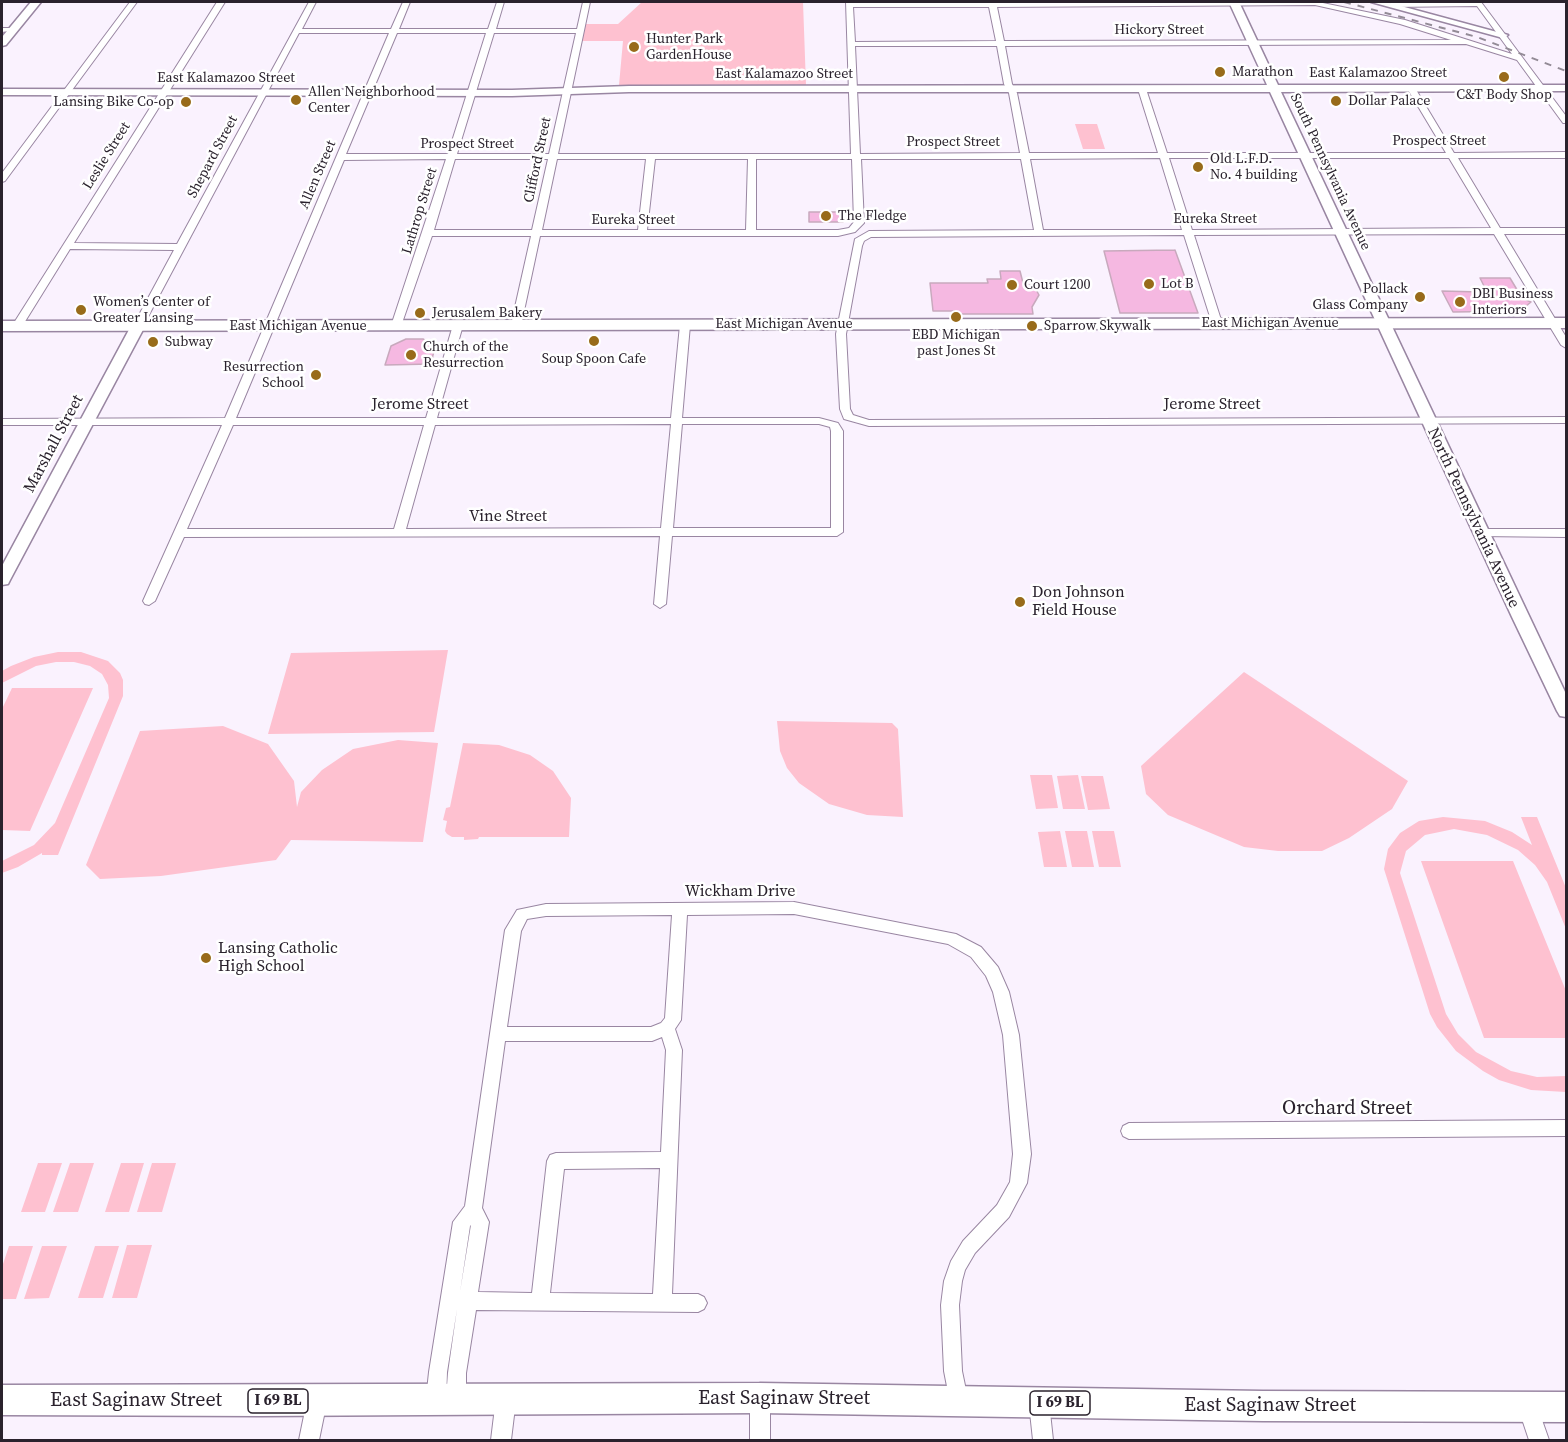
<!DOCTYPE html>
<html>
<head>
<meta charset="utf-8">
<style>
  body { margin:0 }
  #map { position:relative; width:1568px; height:1442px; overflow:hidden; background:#faf2fe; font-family:"Source Serif 4",serif }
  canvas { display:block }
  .frame { position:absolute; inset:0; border:3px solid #2a222d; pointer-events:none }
</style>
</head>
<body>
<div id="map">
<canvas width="1568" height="1442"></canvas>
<div class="frame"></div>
</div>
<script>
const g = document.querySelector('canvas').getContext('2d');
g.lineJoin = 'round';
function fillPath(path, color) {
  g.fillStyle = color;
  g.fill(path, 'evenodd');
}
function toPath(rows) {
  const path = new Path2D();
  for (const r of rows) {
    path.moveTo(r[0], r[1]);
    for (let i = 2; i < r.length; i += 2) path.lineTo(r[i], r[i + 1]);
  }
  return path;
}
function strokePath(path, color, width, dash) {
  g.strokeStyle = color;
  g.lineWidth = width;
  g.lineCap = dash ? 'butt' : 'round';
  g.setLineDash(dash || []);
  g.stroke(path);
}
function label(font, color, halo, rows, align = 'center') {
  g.font = font + ' "Source Serif 4",serif';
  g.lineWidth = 5;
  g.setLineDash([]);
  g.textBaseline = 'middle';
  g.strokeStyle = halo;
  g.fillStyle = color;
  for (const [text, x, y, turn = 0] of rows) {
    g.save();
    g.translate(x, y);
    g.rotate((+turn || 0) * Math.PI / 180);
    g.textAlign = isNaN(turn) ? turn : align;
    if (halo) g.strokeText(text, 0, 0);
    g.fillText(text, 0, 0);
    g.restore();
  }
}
fillPath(toPath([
  [642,2,803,2,806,85,619,85,623,41,582,41,585,24,618,24],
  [1075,124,1097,124,1105,149,1083,149],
  [448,650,434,732,268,734,291,653],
  [58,652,81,652,108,661,120,673,123,680,123,696,58,855,42,855,42,853,18,867,2,873,2,861,34,845,55,823,109,698,108,685,102,674,90,666,74,662,56,662,36,666,2,683,2,671,11,666,34,657],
  [1244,672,1408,781,1392,809,1349,838,1322,851,1278,851,1244,847,1168,815,1146,794,1141,766],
  [12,688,93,688,30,831,2,830,2,709],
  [777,721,892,723,898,729,903,817,867,815,829,804,799,783,787,768,780,751],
  [223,726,268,744,294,781,297,807,301,792,322,770,353,749,398,740,438,743,423,842,291,840,276,860,161,876,100,879,86,865,140,731],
  [463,743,499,745,530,755,553,771,571,798,569,837,479,837,478,839,464,840,464,837,452,837,447,834,445,831,447,821,443,820,446,808,450,807],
  [1030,775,1052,775,1058,808,1036,809],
  [1078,775,1085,809,1063,809,1057,776],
  [1081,776,1103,776,1110,809,1088,810],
  [1443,817,1485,821,1512,832,1532,845,1521,817,1537,817,1566,888,1566,929,1547,882,1535,865,1518,850,1487,835,1454,829,1425,835,1406,851,1400,873,1446,1014,1458,1034,1476,1052,1511,1071,1537,1077,1566,1076,1566,1092,1531,1090,1499,1080,1483,1071,1456,1051,1437,1027,1430,1014,1384,869,1388,849,1400,833,1419,821],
  [1060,831,1067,867,1044,867,1038,832],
  [1065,831,1087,831,1094,867,1072,867],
  [1092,831,1114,831,1121,867,1099,867],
  [1421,861,1513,861,1566,991,1566,1038,1484,1038],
  [38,1163,62,1163,45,1212,21,1212],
  [70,1163,94,1163,78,1212,53,1212],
  [121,1163,144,1163,129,1212,105,1212],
  [152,1163,176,1163,162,1212,137,1212],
  [127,1245,152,1245,137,1298,112,1298],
  [9,1246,33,1246,16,1299,2,1299,2,1267],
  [42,1246,67,1246,49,1298,24,1299],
  [95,1246,119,1246,103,1298,78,1298]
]), '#fec1d0');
const building = toPath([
  [809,212,843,212,843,222,809,222,809,212],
  [1175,250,1198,313,1120,313,1104,251,1175,250],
  [1000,271,1020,271,1023,283,1034,286,1039,295,1032,307,1033,314,957,314,956,311,933,311,930,283,988,283,987,279,1001,279,1000,271],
  [1480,278,1510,278,1522,298,1531,302,1525,307,1527,311,1453,312,1442,291,1481,292,1479,288,1485,288,1480,278],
  [406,339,423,339,435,346,431,364,385,365,391,346,406,339]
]);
fillPath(building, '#f5b8e1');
strokePath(building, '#c8a9bd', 1.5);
const street = toPath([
  [130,2,137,2,5,181,2,182,2,173,130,2],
  [217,2,225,2,74,243,177,244,309,2,316,2,302,29,391,29,403,2,410,2,399,29,488,29,497,2,504,2,496,29,577,29,583,2,590,2,558,154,851,154,846,2,1318,2,1405,20,1512,54,1477,6,1391,7,1387,5,1391,3,1481,2,1566,116,1566,123,1563,123,1517,60,1466,44,1005,46,1012,84,1017,93,1029,153,1158,153,1138,89,1142,87,1146,89,1167,153,1446,153,1407,88,1411,86,1415,88,1454,153,1566,152,1566,158,1458,158,1500,228,1566,228,1566,234,1504,234,1566,337,1566,348,1561,345,1494,234,1194,235,1222,323,1217,326,1212,323,1184,235,871,237,864,241,862,246,846,334,850,409,853,415,869,420,1566,417,1566,423,869,426,844,419,840,409,836,334,855,239,869,231,1034,230,1021,159,861,159,864,223,855,232,838,236,540,236,521,325,516,328,511,325,531,236,432,236,401,326,396,329,391,326,446,159,344,160,236,418,426,418,453,325,458,322,463,325,437,418,671,418,680,325,685,322,690,325,682,418,819,418,838,423,843,431,843,532,837,536,672,536,666,604,660,608,654,604,660,536,184,537,155,601,149,605,145,604,143,601,222,425,2,425,2,419,225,418,389,33,299,33,142,328,134,328,133,326,174,250,70,249,21,328,13,328,12,326,217,2],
  [1315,5,1400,24,1451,40,1004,41,997,7,1315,5],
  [853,7,989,7,996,41,855,42,853,7],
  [397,33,486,33,448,154,346,154,397,33],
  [494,33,576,33,549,154,457,154,494,33],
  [855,46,997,46,1004,84,1009,93,1020,153,860,154,855,46],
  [1160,158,1182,230,1043,230,1030,159,1160,158],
  [1169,158,1449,158,1491,228,1192,230,1169,158],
  [455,159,548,159,532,230,434,230,455,159],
  [557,159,646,159,638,230,542,230,557,159],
  [655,159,748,159,746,230,647,230,655,159],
  [756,159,852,159,854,222,849,228,838,230,756,230,756,159],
  [671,424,661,528,406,529,435,425,671,424],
  [682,424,819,424,830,427,831,431,831,528,673,528,682,424],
  [233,425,424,425,394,529,187,529,233,425],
  [2,28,12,28,16,30,2,32,2,28],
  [1482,529,1566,529,1566,537,1478,536,1476,533,1482,529],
  [794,902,956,934,981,947,998,967,1009,992,1019,1035,1031,1154,1027,1183,1009,1217,975,1253,965,1270,962,1281,959,1305,962,1371,968,1400,965,1407,958,1410,951,1407,944,1371,941,1305,944,1281,951,1261,963,1241,997,1205,1010,1182,1013,1154,1003,1035,993,992,986,976,971,957,948,944,794,914,687,915,681,1020,675,1029,682,1050,672,1294,698,1294,704,1297,707,1303,704,1309,698,1312,476,1310,466,1373,466,1400,463,1407,456,1410,449,1407,446,1400,448,1373,457,1309,447,1372,446,1400,443,1407,436,1410,429,1407,426,1400,429,1372,453,1222,465,1206,505,930,517,910,546,904,794,902],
  [672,915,665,1018,661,1023,651,1027,507,1027,521,931,527,919,546,916,672,915],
  [662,1037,666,1050,661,1152,556,1153,550,1155,547,1161,532,1293,478,1292,489,1222,482,1208,505,1041,652,1041,662,1037],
  [660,1168,653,1294,550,1293,564,1169,660,1168],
  [471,1225,460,1292,470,1226,471,1225],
  [1566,1120,1566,1136,1129,1139,1123,1136,1121,1131,1123,1126,1129,1123,1566,1120],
  [760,1388,767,1391,770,1398,770,1440,750,1440,750,1398,753,1391,760,1388],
  [506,1389,513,1392,516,1399,511,1440,491,1440,496,1399,499,1392,506,1389],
  [317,1391,324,1394,327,1401,319,1440,299,1440,307,1401,310,1394,317,1391],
  [1039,1393,1046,1396,1049,1403,1053,1440,1033,1440,1029,1403,1032,1396,1039,1393],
  [1528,1397,1535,1400,1549,1440,1529,1440,1518,1407,1521,1400,1528,1397]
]);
const secondary = toPath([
  [31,2,41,2,6,45,2,46,2,37,31,2],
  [1229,2,1239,2,1278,85,1566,85,1566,91,1281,92,1566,694,1566,717,1560,716,1557,711,1512,617,1270,92,629,92,512,96,2,95,2,89,512,90,629,86,1267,85,1229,2],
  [1371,2,1386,2,1508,35,1503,38,1371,2],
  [138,322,145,326,10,580,8,584,2,585,2,566,131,326,138,322]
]);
const primary = toPath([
  [1566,318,1566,328,2,331,2,321,1566,318],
  [760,1383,1263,1391,1566,1392,1566,1422,1263,1421,760,1413,260,1416,2,1415,2,1385,760,1383]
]);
strokePath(street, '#9986a2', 2);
strokePath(secondary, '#9986a2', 3);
strokePath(primary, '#9986a2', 3);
fillPath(street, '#fff');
fillPath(secondary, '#fff');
fillPath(primary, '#fff');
strokePath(toPath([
  [1344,2,1477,37,1566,71]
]), '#938b96', 2, [7, 7]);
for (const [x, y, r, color] of [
  [634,47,6,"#986b1a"],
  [1220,72,6,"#986b1a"],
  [1504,77,6,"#986b1a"],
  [296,100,6,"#986b1a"],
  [1336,101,6,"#986b1a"],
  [186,102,6,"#986b1a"],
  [1198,167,6,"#986b1a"],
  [826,216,6,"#986b1a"],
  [1149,284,6,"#986b1a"],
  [1012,285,6,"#986b1a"],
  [1420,297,6,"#986b1a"],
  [1460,302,6,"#986b1a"],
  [81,310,6,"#986b1a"],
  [420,313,6,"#986b1a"],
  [956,317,6,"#986b1a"],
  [1032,326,6,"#986b1a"],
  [594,341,6,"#986b1a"],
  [153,342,6,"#986b1a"],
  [411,355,6,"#986b1a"],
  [316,375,6,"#986b1a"],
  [1020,602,6,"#986b1a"],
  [206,958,6,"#986b1a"]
]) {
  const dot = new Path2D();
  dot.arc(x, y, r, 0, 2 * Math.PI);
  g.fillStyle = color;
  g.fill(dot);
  strokePath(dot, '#fff', 2);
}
label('14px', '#2a222d', '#fff', [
  ["Hickory Street",1159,30],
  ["East Kalamazoo Street",1378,73],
  ["East Kalamazoo Street",784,74],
  ["East Kalamazoo Street",226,78],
  ["Prospect Street",1439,141],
  ["Prospect Street",953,142],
  ["Prospect Street",467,144],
  ["Leslie Street",107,156,-58],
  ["Shepard Street",213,157,-62],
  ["Clifford Street",538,160,-78],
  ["South Pennsylvania Avenue",1330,172,65],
  ["Allen Street",318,175,-67],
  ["Lathrop Street",420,211,-73],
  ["Eureka Street",1215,219],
  ["Eureka Street",633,220],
  ["East Michigan Avenue",1270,323],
  ["East Michigan Avenue",784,324],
  ["East Michigan Avenue",298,326]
]);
label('14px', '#2a222d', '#fff', [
  ["Hunter Park",646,39],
  ["GardenHouse",646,55],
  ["Marathon",1232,72],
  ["Allen Neighborhood",308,92],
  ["Center",308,108],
  ["C&T Body Shop",1504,95,"center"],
  ["Dollar Palace",1348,101],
  ["Lansing Bike Co-op",174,102,"right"],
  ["Old L.F.D.",1210,159],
  ["No. 4 building",1210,175],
  ["The Fledge",838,216],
  ["Lot B",1161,284],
  ["Court 1200",1024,285],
  ["Pollack",1408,289,"right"],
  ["Glass Company",1408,305,"right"],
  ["DBI Business",1472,294],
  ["Interiors",1472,310],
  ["Women’s Center of",93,302],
  ["Greater Lansing",93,318],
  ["Jerusalem Bakery",432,313],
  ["Sparrow Skywalk",1044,326],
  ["EBD Michigan",956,335,"center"],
  ["past Jones St",956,351,"center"],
  ["Subway",165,342],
  ["Church of the",423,347],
  ["Resurrection",423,363],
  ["Soup Spoon Cafe",594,359,"center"],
  ["Resurrection",304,367,"right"],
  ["School",304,383,"right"]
], 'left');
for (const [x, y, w] of [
  [278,1401,60],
  [1060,1403,60]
]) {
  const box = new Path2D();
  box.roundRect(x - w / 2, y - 12, w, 24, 4.5);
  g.fillStyle = '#fff';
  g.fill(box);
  strokePath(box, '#2a222d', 1.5);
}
label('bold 15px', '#2a222d', null, [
  ["I 69 BL",278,1401],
  ["I 69 BL",1060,1403]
]);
label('16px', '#2a222d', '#fff', [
  ["Jerome Street",420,405],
  ["Jerome Street",1212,405],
  ["Marshall Street",54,444,-62],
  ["Vine Street",508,517],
  ["North Pennsylvania Avenue",1473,518,65],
  ["Wickham Drive",740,892]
]);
label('16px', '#2a222d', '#fff', [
  ["Don Johnson",1032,593],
  ["Field House",1032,611],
  ["Lansing Catholic",218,949],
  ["High School",218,967]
], 'left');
label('20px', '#2a222d', '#fff', [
  ["Orchard Street",1347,1109],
  ["East Saginaw Street",784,1399],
  ["East Saginaw Street",136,1401],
  ["East Saginaw Street",1270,1406]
]);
</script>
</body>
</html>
